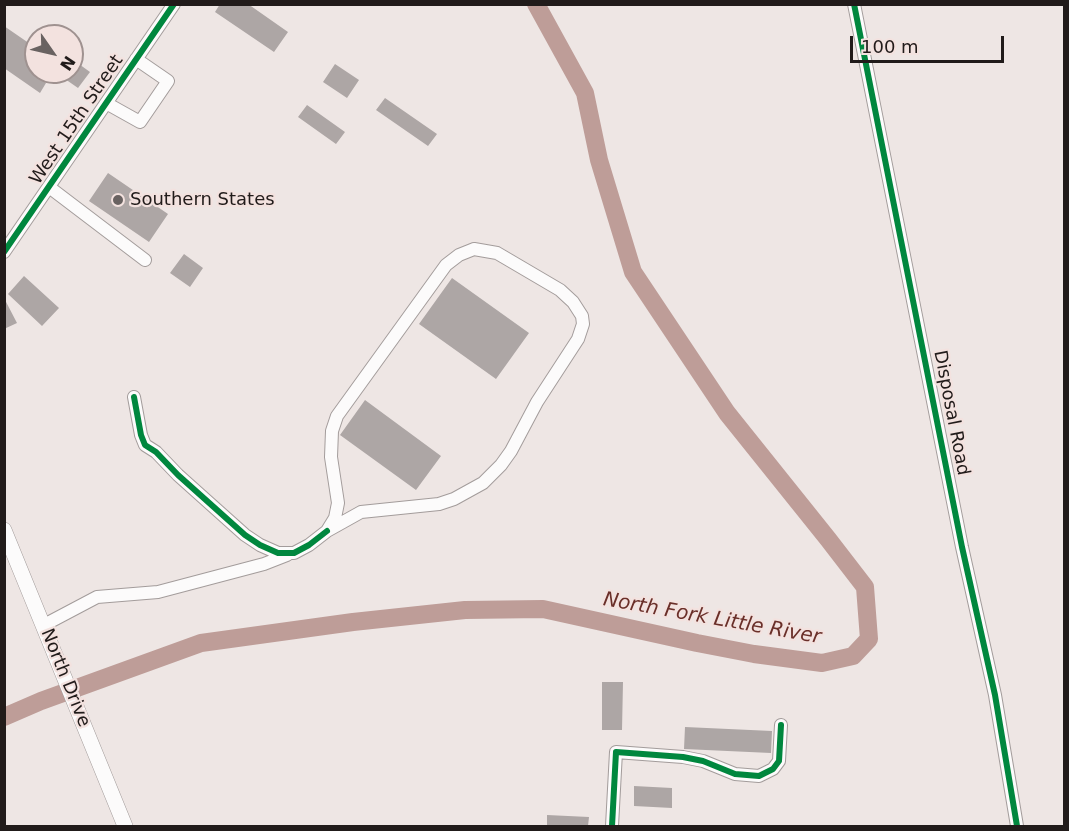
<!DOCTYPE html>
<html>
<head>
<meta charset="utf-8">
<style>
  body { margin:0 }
  #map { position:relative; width:1069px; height:831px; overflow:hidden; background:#eee6e4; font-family:"DejaVu Sans",sans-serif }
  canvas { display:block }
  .frame { position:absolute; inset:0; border:6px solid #211b1a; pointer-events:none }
  .north { position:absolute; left:24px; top:24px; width:60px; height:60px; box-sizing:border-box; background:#f3e2df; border:2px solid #9f9290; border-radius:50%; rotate:124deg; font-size:16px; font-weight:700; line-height:24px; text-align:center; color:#211b1a }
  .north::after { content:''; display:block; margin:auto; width:21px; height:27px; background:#696261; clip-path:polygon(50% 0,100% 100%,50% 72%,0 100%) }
  .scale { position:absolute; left:850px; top:36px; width:154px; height:27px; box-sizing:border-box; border:3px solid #211b1a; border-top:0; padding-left:8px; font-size:18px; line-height:21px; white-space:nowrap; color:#211b1a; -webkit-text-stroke:4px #f3e2df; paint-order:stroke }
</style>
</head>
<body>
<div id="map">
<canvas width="1069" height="831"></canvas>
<div class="frame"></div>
<div class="north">N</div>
<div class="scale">100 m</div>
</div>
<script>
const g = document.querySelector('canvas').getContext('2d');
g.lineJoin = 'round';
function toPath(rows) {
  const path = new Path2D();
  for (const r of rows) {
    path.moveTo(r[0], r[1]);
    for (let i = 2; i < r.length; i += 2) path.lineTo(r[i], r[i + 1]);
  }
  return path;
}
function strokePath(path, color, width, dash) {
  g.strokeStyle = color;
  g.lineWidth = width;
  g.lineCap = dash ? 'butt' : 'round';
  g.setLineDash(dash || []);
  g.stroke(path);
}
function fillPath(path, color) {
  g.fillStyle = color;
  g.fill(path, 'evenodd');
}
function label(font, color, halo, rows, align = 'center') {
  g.font = font + ' "DejaVu Sans",sans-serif';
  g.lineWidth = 4.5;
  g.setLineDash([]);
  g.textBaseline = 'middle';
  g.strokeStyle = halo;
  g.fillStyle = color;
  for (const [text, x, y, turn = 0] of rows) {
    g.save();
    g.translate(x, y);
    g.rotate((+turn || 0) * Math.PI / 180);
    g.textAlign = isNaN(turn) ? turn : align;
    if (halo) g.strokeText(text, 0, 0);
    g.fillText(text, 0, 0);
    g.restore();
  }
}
strokePath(toPath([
  [4,717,41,701,201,643,353,622,465,610,543,609,697,643,754,654,822,663,853,656,869,639,865,587,828,539,727,413,633,272,599,160,585,93,536,4]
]), '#be9d98', 18);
fillPath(toPath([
  [220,4,248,4,288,32,274,52,215,12],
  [4,26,36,48,36,76,46,83,40,93,4,68],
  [72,59,90,72,78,88,55,72,72,72],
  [335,64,359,80,347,98,323,82],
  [385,98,437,134,428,146,376,110],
  [307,105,345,132,336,144,298,117],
  [108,173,168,214,149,242,89,201],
  [184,254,203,268,190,287,170,273],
  [24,276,59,308,42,326,8,294],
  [452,278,529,333,496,379,419,324],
  [4,298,17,323,4,329],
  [365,400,441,456,416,490,340,435],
  [602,682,623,682,622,730,602,730],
  [685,727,772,731,771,753,684,749],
  [634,786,672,788,672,808,634,806],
  [547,815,589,817,588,826,547,826]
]), '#ada6a5');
const minor = toPath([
  [854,4,962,547,995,695,1017,826],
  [106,103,140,122,168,81,136,59],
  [49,187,145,260],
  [474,249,497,253,560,290,573,302,582,316,583,324,578,339,537,402,511,451,501,465,483,483,454,499,439,504,361,512,327,531,335,518,338,503,331,457,332,431,337,416,446,265,459,255,474,249],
  [4,252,174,4],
  [134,397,141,435,145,445,156,452,178,475,245,535,260,545,278,553,294,553,309,545,327,531],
  [44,625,97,597,158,592,264,564,287,555],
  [612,826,616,752,683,757,703,761,735,774,759,776,773,769,779,761,781,725]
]);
const major = toPath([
  [4,530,125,826]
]);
strokePath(minor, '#a39c9b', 14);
strokePath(major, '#a39c9b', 16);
strokePath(minor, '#fcfbfb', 12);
strokePath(major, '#fcfbfb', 15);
strokePath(toPath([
  [854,4,962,547,995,695,1017,826],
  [4,252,174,4],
  [134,397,141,435,145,445,156,452,178,475,245,535,260,545,278,553,294,553,309,545,327,531],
  [612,826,616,752,683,757,703,761,735,774,759,776,773,769,779,761,781,725]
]), '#00873e', 6);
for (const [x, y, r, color] of [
  [118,200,6,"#696261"]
]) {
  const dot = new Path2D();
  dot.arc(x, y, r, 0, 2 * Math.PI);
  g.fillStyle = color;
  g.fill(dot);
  strokePath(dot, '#f3e2df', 2);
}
label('18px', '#211b1a', '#f3e2df', [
  ["West 15th Street",77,120,-56],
  ["Disposal Road",951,413,79],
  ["North Drive",65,678,68]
]);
label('18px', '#211b1a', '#f3e2df', [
  ["Southern States",130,200]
], 'left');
label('italic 20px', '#6a2f29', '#f3e2df', [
  ["North Fork Little River",712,619,10]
]);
</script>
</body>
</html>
